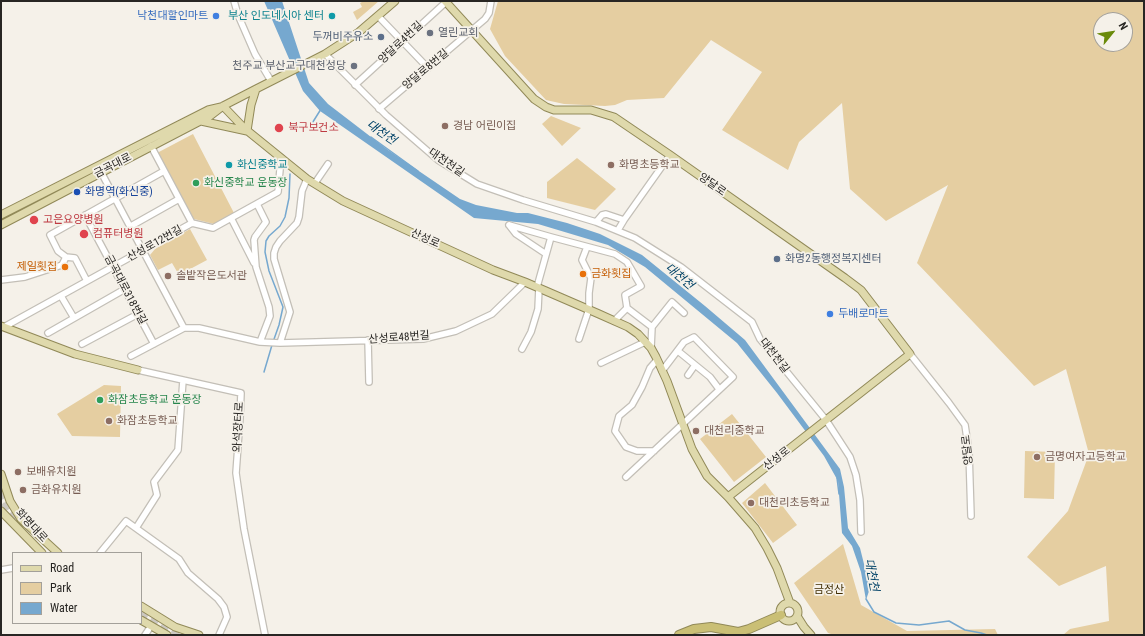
<!DOCTYPE html>
<html>
<head>
<meta charset="utf-8">
<style>
  body { margin:0 }
  #map { position:relative; width:1145px; height:636px; overflow:hidden; background:#f5f1e9; font-family:"Roboto Condensed",sans-serif }
  canvas { display:block }
  .frame { position:absolute; inset:0; border:2px solid #282623; pointer-events:none }
  .legend { position:absolute; left:12px; top:552px; width:130px; height:72px; box-sizing:border-box; background:#f5f1e9; border:1px solid #a3a09a; margin:0; padding:5px 7px; list-style:none; font-size:12px; color:#282623 }
  .legend li { display:flex; align-items:center; gap:8px; height:20px }
  .legend b { width:20px; border:1px solid #a3a09a }
  .north { position:absolute; left:1093px; top:12px; width:40px; height:40px; box-sizing:border-box; background:#f5f1e9; border:1px solid #a3a09a; border-radius:50%; rotate:60deg; font-size:11px; font-weight:700; line-height:16px; text-align:center; color:#282623 }
  .north::after { content:''; display:block; margin:auto; width:14px; height:18px; background:#6a8a0a; clip-path:polygon(50% 0,100% 100%,50% 72%,0 100%) }
</style>
</head>
<body>
<div id="map">
<canvas width="1145" height="636"></canvas>
<div class="frame"></div>
<ul class="legend">
<li><b style="height:5px;background:#dfd9ac"></b>Road</li>
<li><b style="height:11px;background:#e5cea1"></b>Park</li>
<li><b style="height:11px;background:#76a8cf"></b>Water</li>
</ul>
<div class="north">N</div>
</div>
<script>
const g = document.querySelector('canvas').getContext('2d');
g.lineJoin = 'round';
function fillPath(path, color) {
  g.fillStyle = color;
  g.fill(path, 'evenodd');
}
function toPath(rows) {
  const path = new Path2D();
  for (const r of rows) {
    if (r.length === 3) {
      path.moveTo(r[0] + r[2], r[1]);
      path.arc(r[0], r[1], r[2], 0, 2 * Math.PI);
      continue;
    }
    path.moveTo(r[0], r[1]);
    for (let i = 2; i < r.length; i += 2) path.lineTo(r[i], r[i + 1]);
  }
  return path;
}
function strokePath(path, color, width, dash) {
  g.strokeStyle = color;
  g.lineWidth = width;
  g.lineCap = dash ? 'butt' : 'round';
  g.setLineDash(dash || []);
  g.stroke(path);
}
function label(font, color, halo, rows, align = 'center') {
  g.font = font + ' "Roboto Condensed","Noto Sans KR",sans-serif';
  g.lineWidth = 3.5;
  g.setLineDash([]);
  g.textBaseline = 'middle';
  g.strokeStyle = halo;
  g.fillStyle = color;
  for (const [text, x, y, turn = 0] of rows) {
    g.save();
    g.translate(x, y);
    g.rotate((+turn || 0) * Math.PI / 180);
    g.textAlign = isNaN(turn) ? turn : align;
    if (halo) g.strokeText(text, 0, 0);
    g.fillText(text, 0, 0);
    g.restore();
  }
}
fillPath(toPath([
  [364,1,379,1,357,20,353,12,362,7,360,3],
  [498,1,1144,1,1144,635,1063,635,1070,629,1109,621,1106,566,1059,586,1027,557,1068,511,1089,454,1066,369,1034,386,917,263,948,185,886,221,850,189,842,103,799,142,788,170,722,130,762,72,711,40,664,98,627,100,615,105,605,106,564,104,546,100,505,56,490,29],
  [1101,20,1125,20,1125,44,1101,44],
  [551,116,581,128,562,146,542,124],
  [193,134,234,213,214,224,194,219,157,153],
  [577,158,616,189,595,210,547,198,547,182],
  [190,229,207,260,179,275,172,263,158,270,150,255,155,249],
  [104,385,121,386,120,437,72,436,57,414],
  [732,414,766,457,734,482,700,439],
  [1025,451,1055,452,1054,499,1024,498],
  [765,483,797,525,773,543,742,503],
  [843,544,861,605,907,631,995,629,998,635,834,635,828,633,794,583]
]), '#e5cea1');
fillPath(toPath([
  [264,1,282,1,309,83,328,104,388,150,460,199,476,205,517,213,528,213,567,223,600,234,642,255,705,306,745,340,840,469,844,487,848,528,860,548,870,588,866,600,861,572,852,546,842,533,838,481,824,456,777,393,737,343,645,267,608,245,538,224,474,218,320,111,303,91]
]), '#76a8cf');
strokePath(toPath([
  [311,125,321,109],
  [371,137,418,171],
  [273,342,279,325,283,307,269,271,265,252,266,241,269,236,280,226,285,217,289,198,290,174],
  [264,372,272,345],
  [837,478,839,494],
  [866,599,874,612,896,623,919,625,949,621,965,630,981,633,987,635]
]), '#76a8cf', 1.5);
strokePath(toPath([
  [1,491,11,508],
  [1,505,15,521],
  [141,612,173,630,187,635]
]), '#ccc8c1', 8, [8, 4]);
const minor = toPath([
  [234,1,238,15,255,54,271,81],
  [378,16,428,68],
  [325,54,386,115,438,160,477,184,523,200,596,222,635,238,681,267,752,322,760,339,826,420,850,457,856,475,860,500,861,532],
  [355,85,446,2],
  [379,109,485,19,489,13,491,1],
  [151,146,192,223],
  [101,172,184,328],
  [315,183,328,164],
  [85,215,154,344],
  [231,218,254,263],
  [596,222,602,215,606,214,624,220,670,155],
  [509,225,551,237,615,254,627,262,641,286,625,295,627,308,652,327,651,348],
  [509,225,516,234,546,254],
  [131,226,179,199],
  [618,230,624,220],
  [1,280,25,277,62,265,66,257],
  [87,281,75,258,66,257,58,251,50,235,164,171],
  [537,287,551,237],
  [61,296,74,318],
  [614,321,627,308],
  [4,327,192,223,213,228,278,192,281,158],
  [652,327,672,302,684,313],
  [48,333,125,289],
  [579,339,589,309,589,293,591,278,582,260,587,247],
  [368,340,369,382],
  [260,342,280,343,423,339,456,331,492,314,525,282],
  [280,343,290,312,274,259,274,253,276,247,280,241,297,223,299,217,302,191,307,179],
  [82,344,138,314],
  [522,349,531,332,538,309,539,288],
  [678,351,710,377,719,389],
  [910,354,949,403,965,425,969,452,971,516],
  [131,356,184,328,199,328,260,342,270,316,269,307,256,267,254,240,255,237,266,222,257,204],
  [601,363,645,342],
  [138,370,241,393,240,418,236,473,244,529,265,635],
  [688,375,695,365],
  [654,451,637,451,626,447,615,431,619,416,632,405,642,387,650,368,657,360],
  [626,477,733,377,694,337,684,342,662,371],
  [136,528,157,495,154,482,178,450,183,380],
  [100,553,126,521,179,559,188,573,218,599,224,607,227,617,219,635],
  [1,570,13,568],
  [145,635,151,626]
]);
const major = toPath([
  [445,1,534,99,546,107,554,110,591,110,614,117,670,155,845,278,861,290,910,354,728,497],
  [223,106,244,128,307,179,343,201,493,270,525,282,599,314,628,327,638,334,651,348,656,357,667,381,692,449,707,476,728,497,755,528,767,548,777,568,790,603],
  [201,121,247,131,251,105,256,89],
  [1,215,208,110,221,107],
  [1,225,210,116,223,106,256,89,325,54,359,32,395,1],
  [1,326,75,354,138,370],
  [1,474,10,501,21,519,58,553],
  [1,511,42,553],
  [789,612,9],
  [141,606,175,627,199,635],
  [797,616,804,627,811,635],
  [141,620,167,635]
]);
const highway = toPath([
  [679,635,694,629,711,627,738,632,749,629,781,615]
]);
strokePath(minor, '#c3bfb7', 8);
strokePath(major, '#918958', 9);
strokePath(highway, '#918958', 10);
strokePath(minor, '#fff', 5.5);
strokePath(major, '#dfd9ac', 7);
strokePath(highway, '#cabf75', 8);
for (const [x, y, r, color] of [
  [216,16,4,"#3f7fe0"],
  [332,16,4,"#0f9aa8"],
  [430,33,4,"#6b7280"],
  [381,37,4,"#5c6f8a"],
  [354,66,4,"#6b7280"],
  [445,126,4,"#8d6e63"],
  [279,128,5,"#e0444e"],
  [229,165,4,"#0f9aa8"],
  [611,165,4,"#8d6e63"],
  [196,183,4,"#2e9e5b"],
  [77,192,4,"#1a4fb4"],
  [34,220,5,"#e0444e"],
  [84,234,5,"#e0444e"],
  [777,259,4,"#5c6f8a"],
  [65,267,4,"#e8710a"],
  [583,274,4,"#e8710a"],
  [168,276,4,"#8d6e63"],
  [830,314,4,"#3f7fe0"],
  [100,400,4,"#2e9e5b"],
  [109,421,4,"#8d6e63"],
  [696,431,4,"#8d6e63"],
  [1037,457,4,"#8d6e63"],
  [18,472,4,"#8d6e63"],
  [23,490,4,"#8d6e63"],
  [751,503,4,"#8d6e63"]
]) {
  const dot = new Path2D();
  dot.arc(x, y, r, 0, 2 * Math.PI);
  g.fillStyle = color;
  g.fill(dot);
  strokePath(dot, '#f5f1e9', 1.5);
}
label('11px', '#366cbe', '#f5f1e9', [
  ["낙천대할인마트",208,16],
  ["두배로마트",838,314,"left"]
], 'right');
label('11px', '#0d838f', '#f5f1e9', [
  ["부산 인도네시아 센터",324,16],
  ["화신중학교",237,165,"left"]
], 'right');
label('11px', '#5b616d', '#f5f1e9', [
  ["열린교회",438,33],
  ["천주교 부산교구대천성당",346,66,"right"]
], 'left');
label('11px', '#4e5e75', '#f5f1e9', [
  ["두꺼비주유소",373,37],
  ["화명2동행정복지센터",785,259,"left"]
], 'right');
label('11px', '#282623', '#f5f1e9', [
  ["양달로4번길",401,43,-43],
  ["양달로8번길",426,70,-40],
  ["대천천길",446,163,35],
  ["금곡대로",113,166,-27],
  ["양달로",712,185,35],
  ["산성로",425,239,24],
  ["산성로12번길",155,244,-29],
  ["금곡대로318번길",125,290,62],
  ["산성로48번길",399,338,-4],
  ["대천천길",774,356,52],
  ["와석장터로",239,427,-87],
  ["양달로",968,450,-96],
  ["산성로",777,459,-38],
  ["화명대로",31,526,47]
]);
label('11px', '#785e54', '#f5f1e9', [
  ["경남 어린이집",453,126],
  ["화명초등학교",619,165],
  ["솔밭작은도서관",176,276],
  ["화잠초등학교",117,421],
  ["대천리중학교",704,431],
  ["금명여자고등학교",1045,457],
  ["보배유치원",26,472],
  ["금화유치원",31,490],
  ["대천리초등학교",759,503]
], 'left');
label('11px', '#be3a42', '#f5f1e9', [
  ["북구보건소",288,128],
  ["고은요양병원",43,220],
  ["컴퓨터병원",93,234]
], 'left');
label('11px', '#27864d', '#f5f1e9', [
  ["화신중학교 운동장",204,183],
  ["화잠초등학교 운동장",108,400]
], 'left');
label('11px', '#164399', '#f5f1e9', [
  ["화명역(화신중)",85,192]
], 'left');
label('11px', '#c56008', '#f5f1e9', [
  ["제일횟집",57,267],
  ["금화횟집",591,274,"left"]
], 'right');
label('11px', '#402d00', '#f5f1e9', [
  ["금정산",829,590]
]);
label('italic 12px', '#004267', '#f5f1e9', [
  ["대천천",381,133,35],
  ["대천천",679,277,40],
  ["대천천",871,575,79]
]);
</script>
</body>
</html>
